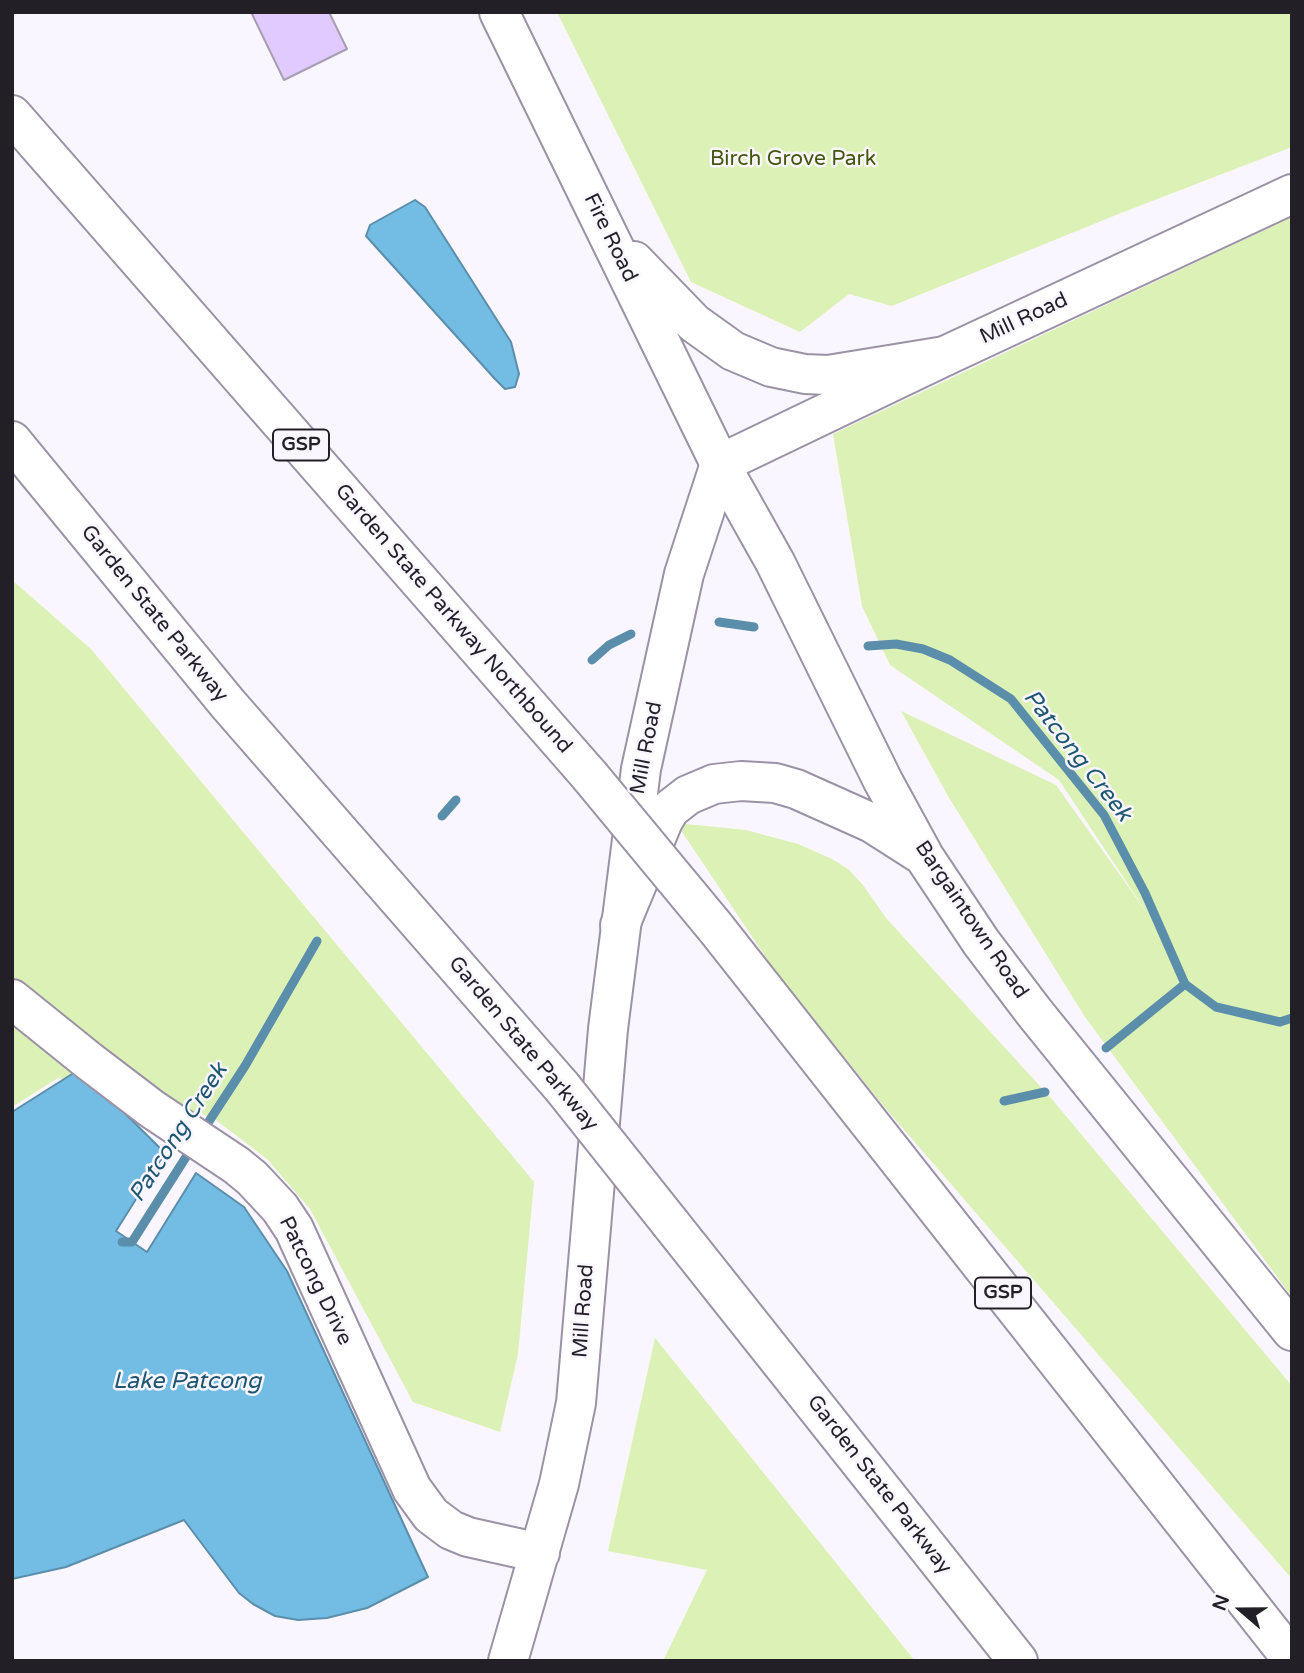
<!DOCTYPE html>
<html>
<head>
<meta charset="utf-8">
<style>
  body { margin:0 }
  #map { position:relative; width:1304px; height:1673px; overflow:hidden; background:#faf6ff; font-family:"Varela Round",sans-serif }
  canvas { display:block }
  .frame { position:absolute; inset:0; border:14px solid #231f27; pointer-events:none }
  .north { position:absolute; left:1206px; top:1575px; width:70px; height:70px; -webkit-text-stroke:5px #faf6ff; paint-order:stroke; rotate:290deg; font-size:19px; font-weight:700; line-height:28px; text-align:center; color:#231f27 }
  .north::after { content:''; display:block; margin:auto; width:24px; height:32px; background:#231f27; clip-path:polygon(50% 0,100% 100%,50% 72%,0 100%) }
</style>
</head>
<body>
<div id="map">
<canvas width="1304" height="1673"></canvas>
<div class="frame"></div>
<div class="north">N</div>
</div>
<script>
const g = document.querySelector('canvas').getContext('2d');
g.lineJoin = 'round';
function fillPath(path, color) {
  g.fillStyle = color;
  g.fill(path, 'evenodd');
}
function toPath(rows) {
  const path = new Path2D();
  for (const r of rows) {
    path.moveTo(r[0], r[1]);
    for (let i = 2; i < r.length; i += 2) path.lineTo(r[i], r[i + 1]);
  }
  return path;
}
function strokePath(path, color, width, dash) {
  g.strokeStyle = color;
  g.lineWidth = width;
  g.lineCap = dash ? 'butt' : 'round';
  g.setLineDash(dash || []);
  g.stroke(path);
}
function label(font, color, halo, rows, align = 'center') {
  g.font = font + ' "Varela Round",sans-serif';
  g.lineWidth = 5;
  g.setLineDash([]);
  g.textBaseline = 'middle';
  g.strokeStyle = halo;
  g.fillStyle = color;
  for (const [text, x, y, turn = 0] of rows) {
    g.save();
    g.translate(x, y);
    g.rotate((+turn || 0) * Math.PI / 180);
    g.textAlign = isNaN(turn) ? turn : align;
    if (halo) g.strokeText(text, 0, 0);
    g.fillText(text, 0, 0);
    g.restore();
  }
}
fillPath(toPath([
  [557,12,1292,12,1292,147,1121,213,892,306,849,294,800,332,691,282],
  [1292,217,1292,1297,1085,1017,948,796,901,711,1056,785,1147,913,1059,780,890,665,862,606,833,434],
  [12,580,91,649,534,1182,518,1354,500,1432,413,1402,310,1209,267,1159,212,1117,58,1078,12,1107],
  [676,823,746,830,798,844,832,859,848,869,863,885,886,918,1050,1097,1292,1386,1292,1579,881,1103,771,965],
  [655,1338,915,1661,663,1661,707,1570,608,1551]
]), '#dcf1b5');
const water = toPath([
  [415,200,425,207,511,342,519,374,515,387,505,389,495,379,366,236,370,225,415,200],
  [80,1069,165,1153,116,1231,147,1252,196,1173,244,1207,287,1271,428,1577,367,1608,327,1618,298,1620,275,1616,253,1604,239,1593,184,1520,66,1567,12,1579,12,1112,80,1069]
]);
fillPath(water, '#73bde4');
strokePath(water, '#5b8eab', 2);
strokePath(toPath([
  [719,622,754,627],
  [868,646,896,644,923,649,950,660,1011,699,1104,815,1145,893,1185,984,1216,1007,1280,1022,1292,1018],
  [592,660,609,645,631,634],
  [442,816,456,800],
  [1106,1048,1185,984],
  [1004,1101,1045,1092],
  [202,1132,245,1066,317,941],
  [122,1242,132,1242,193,1146]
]), '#5b8eab', 9);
const building = toPath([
  [251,12,329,12,347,49,284,80,251,12]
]);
fillPath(building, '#e1cafd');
strokePath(building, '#a79eb2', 2);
const minor = toPath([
  [12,999,89,1061,152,1109,236,1165,252,1178,280,1208,294,1229,412,1489,431,1515,451,1530,468,1537,540,1553],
  [508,1661,559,1484,576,1403,608,1029,641,769,684,574,720,464,945,356,1292,194]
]);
const major = toPath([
  [499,12,720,464,775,562,883,781,925,858,981,942,1034,1012,1292,1331],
  [634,261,694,323,733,351,771,367,805,374,828,375,945,356],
  [620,925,663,821,670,809,688,795,714,784,741,781,775,783,796,789,872,823,919,853]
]);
const highway = toPath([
  [12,115,589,775],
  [12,441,228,704,562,1087],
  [715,927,1292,1659],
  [671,1224,1018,1661]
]);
strokePath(minor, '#9b92a6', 42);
strokePath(major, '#9b92a6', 42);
strokePath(highway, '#9b92a6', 42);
strokePath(minor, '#fff', 38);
strokePath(major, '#fff', 38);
strokePath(highway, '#fff', 38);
const highwayBridge = toPath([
  [589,775,715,927],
  [562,1087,671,1224]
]);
strokePath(highwayBridge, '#9b92a6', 42, []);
strokePath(highwayBridge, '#fff', 38);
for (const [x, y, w] of [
  [301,445,56],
  [1003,1293,56]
]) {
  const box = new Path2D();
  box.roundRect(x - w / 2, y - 15.5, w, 31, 5);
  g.fillStyle = '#faf6ff';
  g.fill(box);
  strokePath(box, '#231f27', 2);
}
label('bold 19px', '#231f27', null, [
  ["GSP",301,445],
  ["GSP",1003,1293]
]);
label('21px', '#43570c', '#faf6ff', [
  ["Birch Grove Park",793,159]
]);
label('21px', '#231f27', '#faf6ff', [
  ["Fire Road",610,238,64],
  ["Mill Road",1024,319,-25],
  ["Garden State Parkway",154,614,51],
  ["Garden State Parkway Northbound",453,619,49],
  ["Mill Road",647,748,-79],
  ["Bargaintown Road",971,920,56],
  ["Garden State Parkway",523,1044,50],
  ["Patcong Drive",315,1281,64],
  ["Mill Road",584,1311,-86],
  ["Garden State Parkway",879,1485,52]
]);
label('italic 23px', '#1c5671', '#faf6ff', [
  ["Patcong Creek",1077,756,52],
  ["Patcong Creek",179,1133,-57],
  ["Lake Patcong",187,1382]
]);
</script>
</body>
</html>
